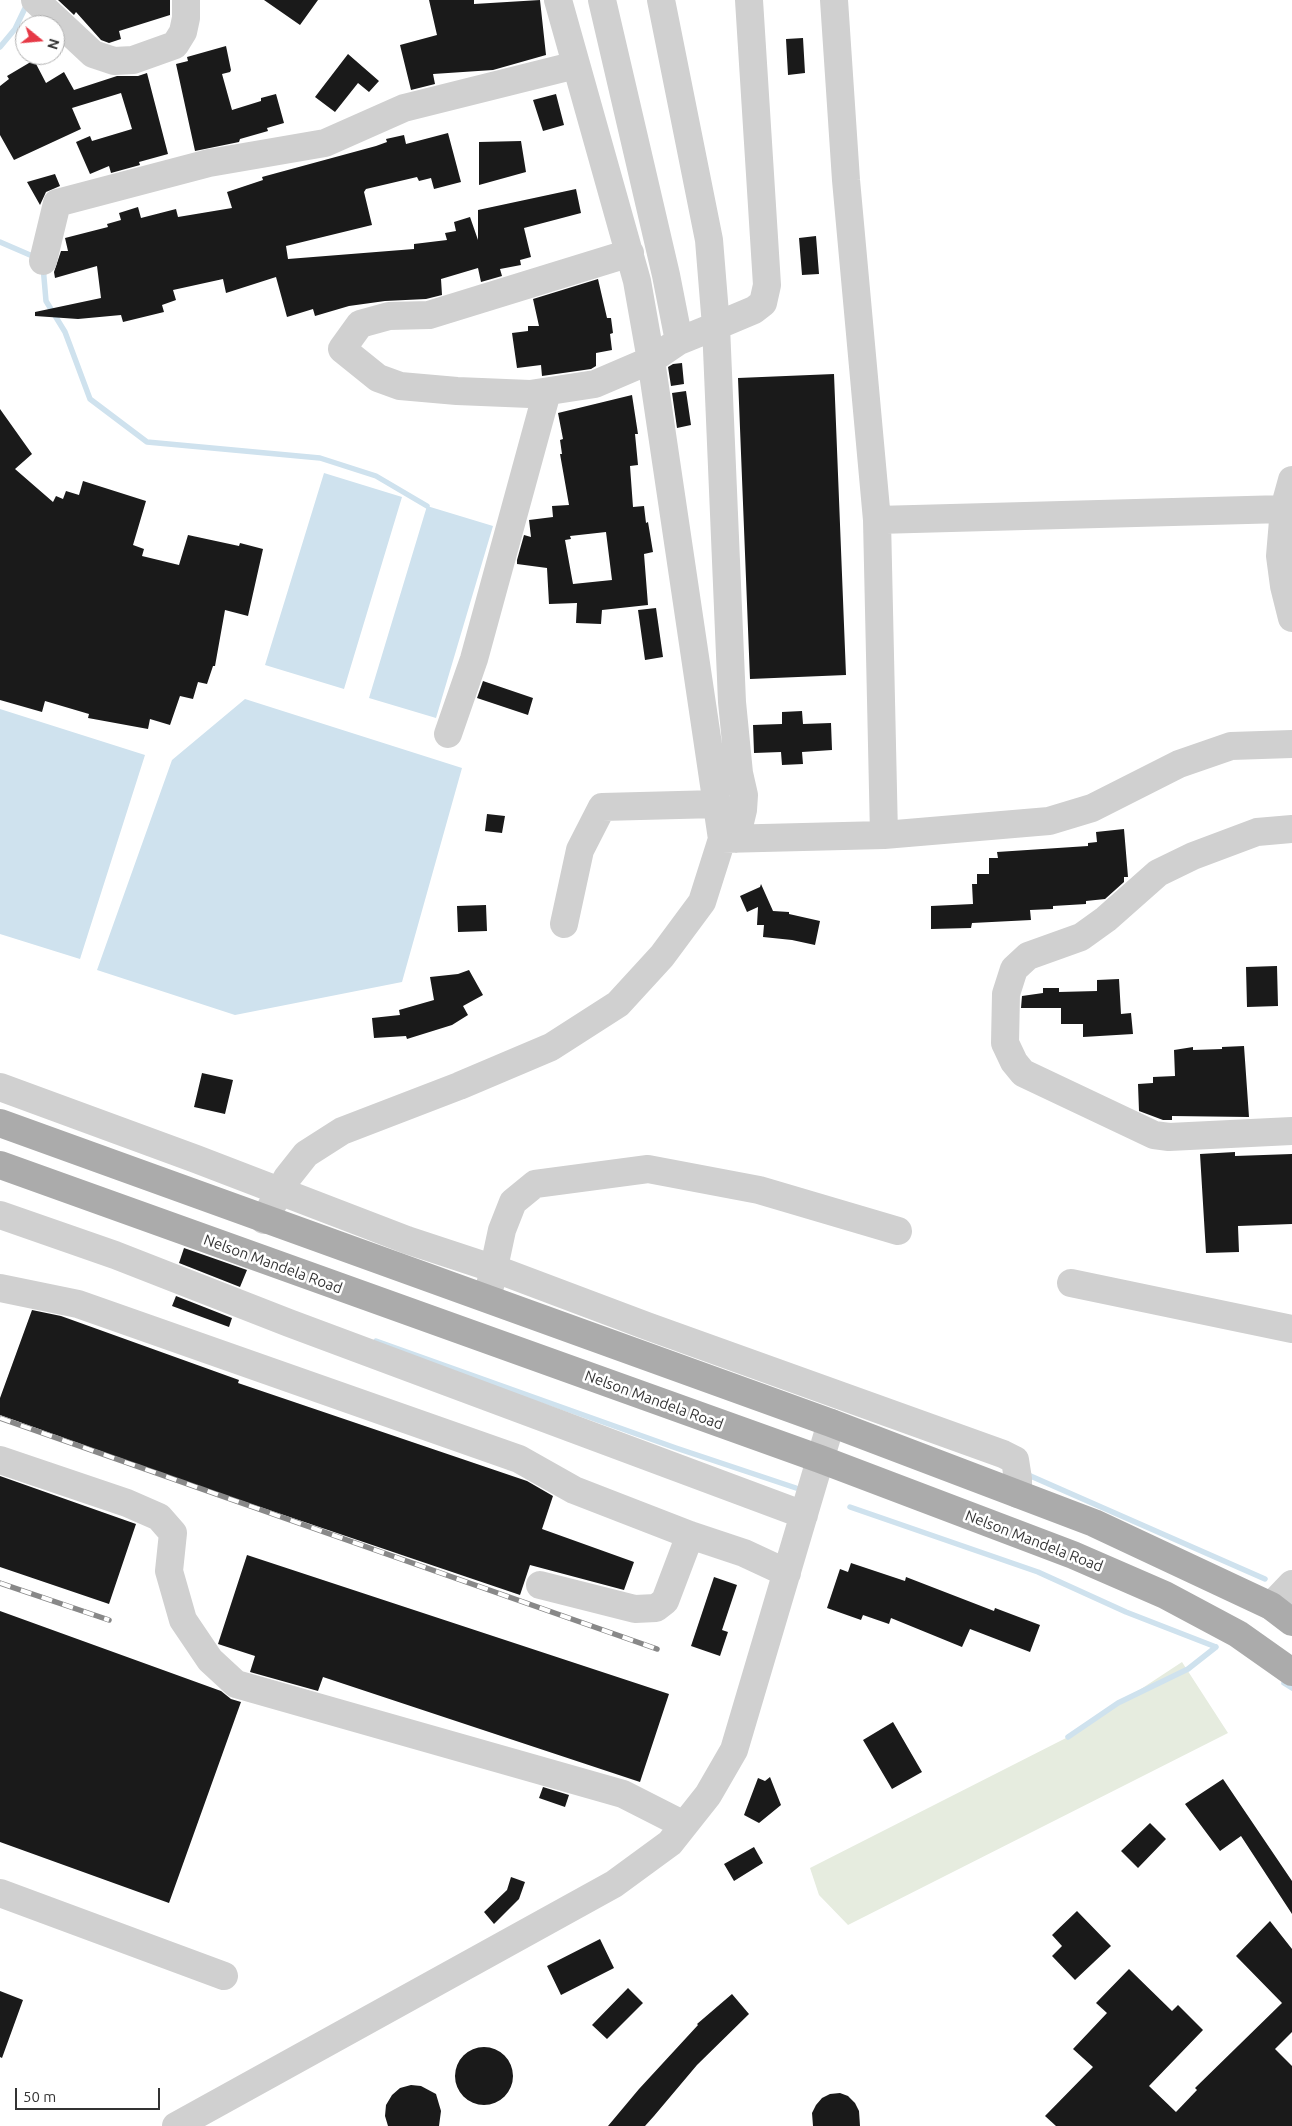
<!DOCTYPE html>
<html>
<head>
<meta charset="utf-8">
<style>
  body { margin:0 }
  #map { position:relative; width:1292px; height:2126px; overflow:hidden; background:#fff; font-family:Ubuntu,sans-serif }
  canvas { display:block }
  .north { position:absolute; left:15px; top:15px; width:50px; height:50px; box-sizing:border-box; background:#fff; border:1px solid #adadad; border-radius:50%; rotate:107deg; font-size:14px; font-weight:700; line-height:20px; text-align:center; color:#333 }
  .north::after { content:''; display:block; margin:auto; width:18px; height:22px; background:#e63946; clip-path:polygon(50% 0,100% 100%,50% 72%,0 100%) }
  .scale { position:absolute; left:15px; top:2088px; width:145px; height:22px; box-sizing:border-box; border:2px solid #333; border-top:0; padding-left:6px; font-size:15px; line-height:18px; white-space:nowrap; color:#333; -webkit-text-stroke:4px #fff; paint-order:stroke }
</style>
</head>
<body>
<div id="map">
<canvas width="1292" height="2126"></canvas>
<div class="north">N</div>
<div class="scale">50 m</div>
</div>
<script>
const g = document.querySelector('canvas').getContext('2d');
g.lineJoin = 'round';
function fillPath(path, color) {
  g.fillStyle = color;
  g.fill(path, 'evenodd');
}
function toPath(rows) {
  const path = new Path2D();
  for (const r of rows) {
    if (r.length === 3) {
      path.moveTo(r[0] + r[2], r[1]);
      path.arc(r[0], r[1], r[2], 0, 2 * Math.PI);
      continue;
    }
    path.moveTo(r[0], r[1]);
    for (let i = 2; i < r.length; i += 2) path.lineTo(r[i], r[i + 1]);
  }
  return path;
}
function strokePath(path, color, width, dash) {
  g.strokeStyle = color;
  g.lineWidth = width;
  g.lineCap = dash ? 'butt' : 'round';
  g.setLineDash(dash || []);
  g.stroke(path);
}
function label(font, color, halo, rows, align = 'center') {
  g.font = font + ' Ubuntu,sans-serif';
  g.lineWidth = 5;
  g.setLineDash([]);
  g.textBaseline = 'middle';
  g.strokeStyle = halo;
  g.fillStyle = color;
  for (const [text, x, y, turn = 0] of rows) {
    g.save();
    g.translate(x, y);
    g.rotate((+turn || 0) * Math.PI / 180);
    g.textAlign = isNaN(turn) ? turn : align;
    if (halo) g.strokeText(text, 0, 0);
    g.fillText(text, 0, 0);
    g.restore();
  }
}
fillPath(toPath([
  [1182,1662,1228,1733,848,1925,819,1895,810,1868,1068,1737]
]), '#e6ecdf');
fillPath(toPath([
  [324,473,402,497,344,689,265,665],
  [427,506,493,526,436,718,369,698],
  [245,699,462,768,402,982,235,1015,97,970,172,760],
  [0,709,145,755,80,959,0,934]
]), '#cfe2ee');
strokePath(toPath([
  [0,47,15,29,27,4],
  [0,242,37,258],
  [43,266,46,301,65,332,90,399,147,442,320,458,376,476,427,506],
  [376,1341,676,1448,796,1488],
  [1026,1474,1265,1579],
  [850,1507,1038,1572,1126,1612,1216,1647],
  [1284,1683,1292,1688],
  [1068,1737,1118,1703,1188,1669,1216,1647]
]), '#cfe2ee', 5.5);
fillPath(toPath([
  [58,0,170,0,170,15,119,31,121,39,109,43,101,40,76,12,74,15],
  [264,0,318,0,300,25],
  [429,0,474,0,474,4,540,0,546,55,493,70,433,74,435,84,411,90,400,45,437,35],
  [803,38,805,73,788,75,786,39],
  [226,46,231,70,230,72,222,74,232,110,261,101,261,98,276,94,284,123,267,128,268,131,240,139,239,142,195,151,176,64,188,61,187,57],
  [348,54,379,81,369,92,358,83,335,112,315,97],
  [34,60,46,83,64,72,74,90,117,76,138,76,147,73,168,154,139,162,140,165,111,173,109,166,90,174,76,142,90,136,92,141,132,129,121,93,72,108,81,129,14,160,0,135,0,86,9,79,7,76],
  [556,94,564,125,543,131,533,100],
  [448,133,461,182,434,189,431,178,419,181,417,177,366,189,364,192,372,225,286,246,288,259,414,249,414,244,447,240,445,233,456,231,454,222,470,217,478,240,478,210,576,189,581,213,524,228,531,257,520,260,521,265,500,269,502,276,481,282,478,268,441,279,442,295,426,299,385,301,349,306,315,316,313,309,287,317,276,277,226,293,223,279,173,290,176,300,162,305,164,312,123,322,121,315,78,319,35,316,35,312,101,298,97,266,55,278,54,272,61,251,68,251,65,238,108,227,107,224,121,220,119,213,138,207,141,218,176,209,178,217,232,208,227,192,263,180,262,177,376,146,387,142,386,139,404,135,406,144],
  [521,141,526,172,479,185,479,142],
  [55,174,60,186,46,192,40,205,27,182],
  [816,236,819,274,802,275,799,238],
  [598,279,607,318,611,318,613,333,610,334,612,350,596,353,596,366,591,369,542,376,541,365,517,368,512,333,528,331,528,326,539,326,533,299],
  [682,363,684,384,671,386,668,367,673,364],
  [834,374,846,675,750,679,738,378],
  [686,391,691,425,677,428,672,393],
  [632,395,638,434,635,434,638,465,630,466,633,507,644,506,646,523,648,522,653,552,644,554,648,605,602,610,601,624,576,623,577,603,549,604,547,568,517,564,517,560,524,535,531,537,529,520,553,517,552,506,569,505,560,454,562,454,560,440,563,439,558,413],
  [606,532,612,580,573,584,565,540,571,539,570,536],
  [0,409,32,454,15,469,53,502,56,496,63,499,66,491,79,495,83,481,146,501,133,545,144,549,142,556,179,565,188,535,239,546,240,543,263,549,248,616,225,610,215,666,213,666,207,684,198,682,193,699,180,696,170,725,150,719,148,729,88,718,89,714,45,701,42,712,0,700],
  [656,608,663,657,645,660,638,610],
  [483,681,533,698,528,715,477,698],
  [802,711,803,724,831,723,832,750,802,752,803,764,782,765,781,752,754,753,753,725,782,724,782,712],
  [487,814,505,816,502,833,485,831],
  [1124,829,1128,877,1124,877,1124,882,1105,899,1086,901,1086,904,1053,906,1053,909,1030,910,1031,920,972,923,971,928,931,929,931,906,973,904,972,884,977,884,977,874,989,874,989,858,998,858,997,852,1088,846,1088,843,1097,842,1096,832],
  [761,884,773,911,789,912,789,914,820,921,815,945,792,940,763,937,764,925,757,925,758,907,747,912,740,896,760,887],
  [486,905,487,931,458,932,457,906],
  [1277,966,1278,1006,1247,1007,1246,967],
  [469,970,483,995,463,1006,468,1015,452,1025,407,1039,406,1036,374,1038,372,1018,400,1015,399,1010,434,1000,430,977,458,974],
  [1119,979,1121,1014,1131,1013,1133,1034,1083,1037,1083,1024,1061,1024,1061,1008,1021,1008,1022,996,1043,993,1043,988,1059,988,1059,992,1097,991,1097,980],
  [1244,1046,1249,1117,1172,1116,1172,1120,1163,1120,1139,1111,1138,1084,1153,1083,1153,1077,1175,1076,1174,1050,1193,1047,1193,1050,1222,1049,1222,1047],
  [202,1073,233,1080,225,1114,194,1107],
  [1235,1152,1235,1156,1292,1154,1292,1224,1238,1226,1239,1252,1206,1253,1200,1154],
  [184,1248,247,1270,240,1287,179,1263],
  [176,1296,232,1318,229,1327,172,1306],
  [32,1310,61,1316,239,1380,238,1383,527,1481,553,1496,542,1529,634,1562,624,1590,530,1565,520,1595,201,1487,0,1415,0,1398],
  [0,1476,136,1524,109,1604,0,1567],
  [247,1555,669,1694,640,1782,323,1677,318,1691,250,1672,255,1656,218,1644],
  [851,1563,905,1581,906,1577,994,1611,995,1608,1040,1625,1030,1652,970,1629,962,1647,891,1618,889,1624,863,1615,861,1620,827,1608,840,1569,848,1572],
  [714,1577,737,1585,722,1630,728,1632,720,1656,691,1646],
  [0,1611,221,1691,231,1699,241,1702,169,1903,0,1842],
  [893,1722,922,1772,892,1789,863,1740],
  [770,1777,781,1805,759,1823,744,1815,758,1778,765,1781],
  [1223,1779,1292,1881,1292,1914,1241,1836,1220,1851,1185,1804],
  [543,1787,569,1795,565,1807,539,1798],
  [1150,1823,1166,1839,1138,1868,1121,1851],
  [754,1847,763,1863,734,1881,724,1864],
  [511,1877,525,1882,519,1899,494,1924,484,1912,507,1890],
  [1077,1911,1111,1946,1075,1980,1052,1956,1062,1946,1052,1935],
  [1270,1921,1292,1949,1292,2032,1275,2049,1292,2066,1292,2126,1056,2126,1045,2116,1093,2067,1073,2049,1107,2013,1096,2003,1129,1969,1172,2011,1178,2005,1203,2030,1149,2086,1176,2112,1197,2090,1195,2088,1282,2003,1236,1956],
  [600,1939,614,1968,561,1995,547,1966],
  [628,1988,643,2003,607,2039,592,2025],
  [0,1991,23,2000,2,2058,0,2057],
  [732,1994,749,2014,697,2065,654,2116,645,2126,608,2126,639,2089,698,2025,697,2024],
  [484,2076,29],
  [411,2085,421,2086,436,2094,441,2111,439,2126,388,2126,385,2116,386,2105,392,2095,400,2088],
  [840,2093,848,2096,855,2103,859,2111,860,2126,813,2126,812,2113,816,2105,822,2098,830,2094]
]), '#1a1a1a');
strokePath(toPath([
  [35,0,93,54,114,61,133,60,175,45,183,32,186,18,186,0],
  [602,0,666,275,679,341],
  [834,0,846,180,877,520,884,835],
  [630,253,429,315,389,316,360,324,342,349,378,378,400,386,457,391,530,394,595,384,651,360,679,341,716,326,709,240,661,0],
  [43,261,57,203,209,163,325,143,404,108,576,65],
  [1292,480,1284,509,1280,556,1284,586,1292,618],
  [877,520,1284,509],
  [448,734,474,659,547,392],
  [1292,829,1257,832,1193,856,1158,873,1106,919,1081,937,1028,956,1014,969,1006,994,1005,1043,1014,1062,1023,1073,1154,1135,1169,1137,1292,1131],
  [722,839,884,835,1049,821,1092,808,1179,764,1231,746,1292,744],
  [736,839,743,810,744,795,739,773,732,702,716,326,754,310,763,303,767,285,749,0],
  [564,924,580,850,602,807,717,804],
  [0,1087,196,1159,407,1240,501,1271,647,1326,1003,1454,1015,1460,1018,1479,1018,1494],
  [0,1215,115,1255,289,1323,804,1515],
  [264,1220,287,1178,306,1154,342,1131,459,1086,551,1047,618,1004,662,956,702,902,722,839,651,360,637,281,558,0],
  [1071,1283,1292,1329],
  [490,1286,502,1230,513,1202,535,1184,648,1169,759,1190,898,1231],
  [0,1288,78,1304,519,1459,574,1490,690,1535,744,1553,787,1573],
  [0,1460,127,1503,159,1517,173,1533,169,1571,183,1620,210,1660,236,1684,623,1794,684,1825],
  [540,1585,635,1609,656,1608,665,1601,690,1535],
  [1271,1606,1292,1584],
  [0,1893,224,1976],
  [176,2126,614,1884,670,1843,708,1795,734,1750,831,1423]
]), '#d0d0d0', 28);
strokePath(toPath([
  [0,1123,831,1423,1094,1523,1271,1606,1292,1622],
  [0,1165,820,1459,1073,1555,1165,1595,1238,1634,1292,1672]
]), '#ababab', 28);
const rail = toPath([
  [0,1418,657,1649],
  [0,1583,109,1620]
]);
strokePath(rail, '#888', 5.5);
strokePath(rail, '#fff', 4, [11]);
label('15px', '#333', '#fff', [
  ["Nelson Mandela Road",273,1264,20],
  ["Nelson Mandela Road",654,1400,20],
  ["Nelson Mandela Road",1034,1541,21]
]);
</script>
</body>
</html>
